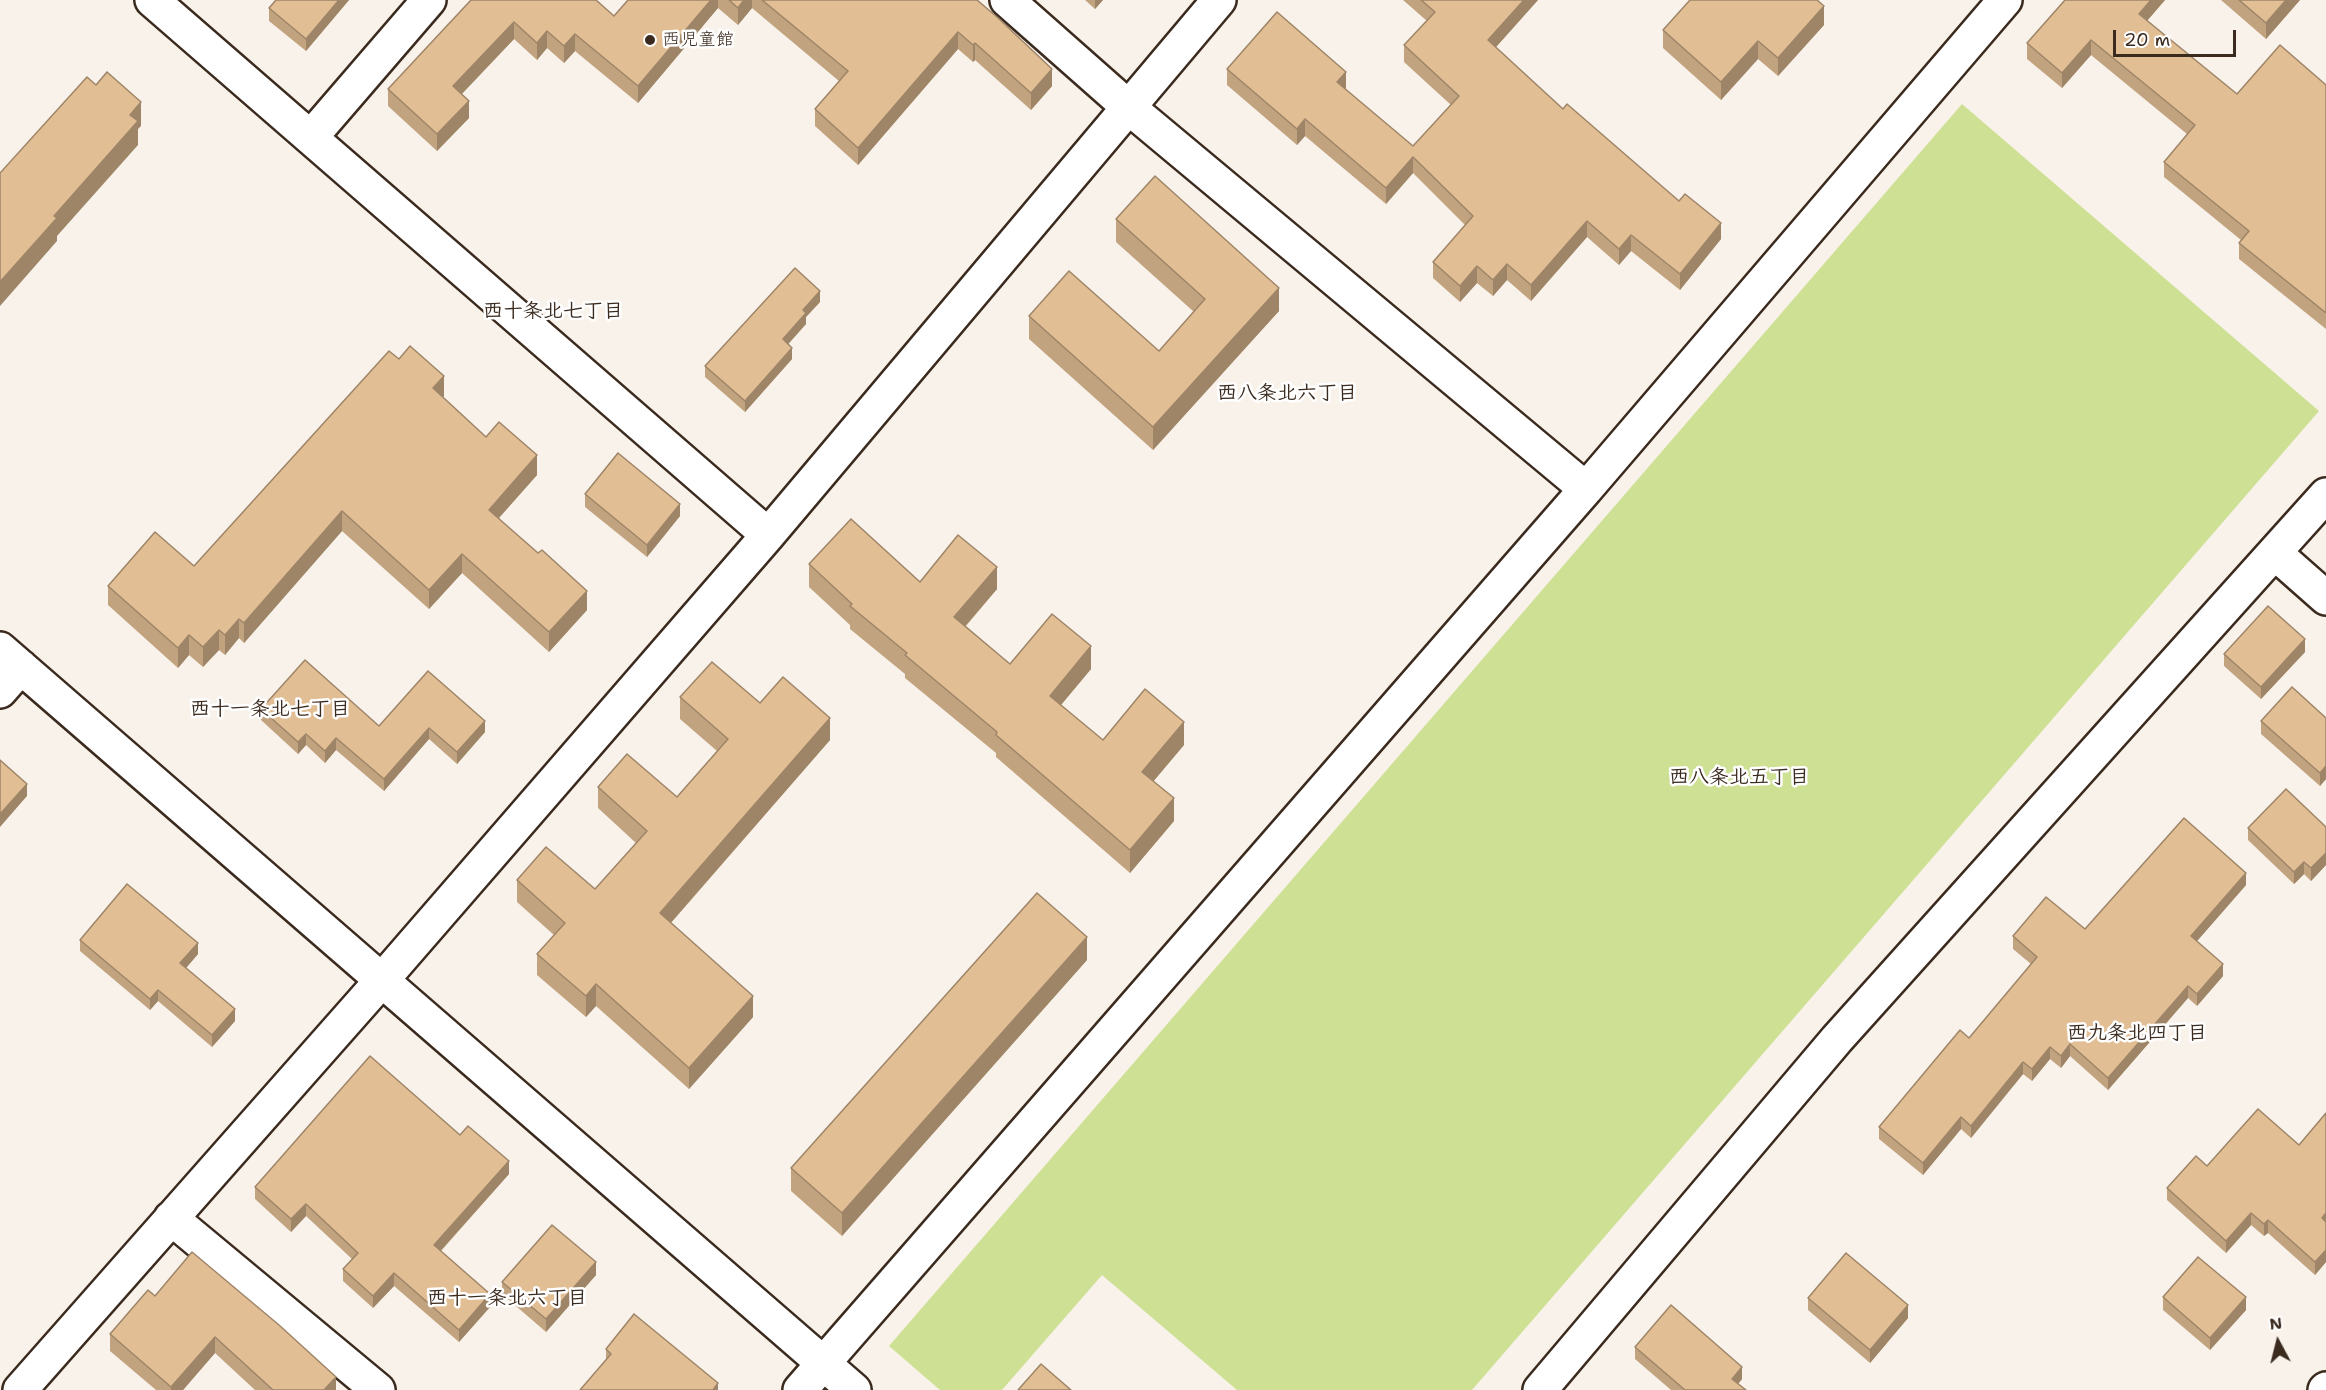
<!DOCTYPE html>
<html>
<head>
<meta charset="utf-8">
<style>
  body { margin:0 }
  #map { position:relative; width:2326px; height:1390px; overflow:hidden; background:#f9f2ea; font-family:"Shantell Sans",sans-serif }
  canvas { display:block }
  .north { position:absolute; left:2248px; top:1312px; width:60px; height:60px; -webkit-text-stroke:4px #fff; paint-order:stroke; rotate:353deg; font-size:16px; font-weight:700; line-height:24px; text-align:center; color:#3b2a1e }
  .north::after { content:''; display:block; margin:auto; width:21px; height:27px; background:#3b2a1e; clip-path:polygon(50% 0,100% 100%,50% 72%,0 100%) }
  .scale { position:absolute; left:2113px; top:30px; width:123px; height:27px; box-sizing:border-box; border:3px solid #3b2a1e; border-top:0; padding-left:8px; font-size:18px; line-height:21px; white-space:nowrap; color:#3b2a1e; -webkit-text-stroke:4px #fff; paint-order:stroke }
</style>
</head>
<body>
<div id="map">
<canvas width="2326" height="1390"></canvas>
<div class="north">N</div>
<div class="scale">20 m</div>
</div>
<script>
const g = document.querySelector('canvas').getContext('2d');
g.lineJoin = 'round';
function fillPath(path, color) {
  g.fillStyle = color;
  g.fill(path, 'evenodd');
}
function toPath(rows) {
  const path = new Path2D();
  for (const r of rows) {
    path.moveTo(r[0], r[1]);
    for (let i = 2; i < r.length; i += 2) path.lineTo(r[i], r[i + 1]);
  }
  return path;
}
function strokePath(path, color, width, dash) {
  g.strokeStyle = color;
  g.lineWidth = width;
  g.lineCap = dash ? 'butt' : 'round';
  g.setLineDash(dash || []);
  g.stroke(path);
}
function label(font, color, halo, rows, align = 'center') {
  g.font = font + ' "Shantell Sans","Klee One",sans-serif';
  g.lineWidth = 5;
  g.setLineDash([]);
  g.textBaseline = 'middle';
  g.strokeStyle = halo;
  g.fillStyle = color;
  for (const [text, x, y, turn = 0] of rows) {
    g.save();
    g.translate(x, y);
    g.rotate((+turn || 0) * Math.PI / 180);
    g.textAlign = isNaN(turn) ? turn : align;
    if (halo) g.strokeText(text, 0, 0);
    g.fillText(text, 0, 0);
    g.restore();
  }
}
fillPath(toPath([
  [1962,104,2319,411,1472,1390,1237,1390,1102,1275,1002,1390,940,1390,889,1346]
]), '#cee094');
const minor = toPath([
  [152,0,768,535],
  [1007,0,1127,106,1586,489,2005,0],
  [311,137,429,0],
  [2275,553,2326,598],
  [0,649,854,1390],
  [0,691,21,667],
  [171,1218,378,1390],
  [20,1390,382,980,768,535,1219,0],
  [800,1390,1586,489],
  [1540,1390,1837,1039,2326,495],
  [2325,1390,2326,1389]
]);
strokePath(minor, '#3b2a1e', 38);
strokePath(minor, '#fff', 33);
fillPath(toPath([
  [276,0,349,0,306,51,269,21,269,8],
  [471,0,614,16,628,0,977,0,1052,86,1031,110,975,60,973,62,958,49,858,165,815,126,815,109,839,81,752,8,738,25,718,8,638,103,575,51,564,63,547,48,537,60,514,39,462,94,469,118,437,151,388,106,388,89],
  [1085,0,1103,0,1095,9],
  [1403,0,1538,0,1496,47,1563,109,1721,239,1680,290,1631,251,1619,265,1587,237,1531,301,1507,280,1493,296,1477,283,1460,302,1433,278,1433,262,1465,225,1413,173,1386,204,1305,136,1297,145,1227,85,1227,69,1346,88,1345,89,1413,146,1451,105,1404,62,1404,45,1427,21],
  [2065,0,2165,0,2147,21,2237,94,2326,85,2326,329,2239,259,2239,243,2241,240,2164,177,2164,162,2187,134,2091,55,2062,88,2027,59,2027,43],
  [2221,0,2300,0,2266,39],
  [1824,25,1778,76,1758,59,1721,100,1663,48,1663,30],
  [1116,219,1279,311,1153,450,1029,339,1029,316,1159,351,1194,312,1116,242],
  [820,302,806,317,806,324,788,344,792,359,745,412,705,377,705,366],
  [444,396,443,397,486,437,537,475,499,518,587,610,549,652,462,573,429,609,342,531,244,643,239,638,225,655,219,650,203,667,189,655,178,668,108,605,108,586,194,566],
  [585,494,680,516,647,557,585,507],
  [809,564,920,582,997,589,966,626,1010,664,1091,669,1061,705,1103,740,1184,745,1153,781,1174,821,1130,873,996,757,996,753,905,678,905,674,850,629,850,625,809,587],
  [2305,652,2261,699,2224,666,2224,654],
  [428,671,485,732,457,764,429,739,384,791,336,750,325,763,306,745,298,754,261,720,261,709,379,726],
  [680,697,760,703,830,740,671,923,753,1017,689,1089,596,1006,586,1017,537,975,537,954,554,935,517,902,517,880,595,889,636,843,598,808,598,787,677,797,717,751,680,719],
  [2326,718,2326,779,2320,786,2261,734,2261,721],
  [2326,827,2326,865,2311,881,2304,874,2294,884,2248,840,2248,828],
  [2246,885,2197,941,2223,976,2197,1006,2188,998,2108,1090,2070,1056,2061,1068,2050,1059,2032,1081,2023,1074,1971,1138,1961,1129,1923,1175,1879,1139,1879,1127,1969,1038,2031,964,2013,949,2013,936,2085,929],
  [80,940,198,954,186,968,235,1021,212,1047,158,1001,150,1010,80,951],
  [1087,960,842,1236,791,1191,791,1168],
  [2326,1113,2326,1262,2315,1275,2268,1233,2264,1236,2251,1225,2226,1253,2167,1200,2167,1188,2207,1166,2299,1145],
  [460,1135,509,1174,441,1251,490,1307,459,1342,394,1286,373,1308,343,1281,343,1269,352,1259,306,1216,291,1232,255,1199,255,1187],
  [596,1275,546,1332,502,1294,502,1282],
  [155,1296,336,1390,255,1390,215,1353,183,1390,156,1390,110,1351,110,1334],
  [2163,1297,2246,1310,2210,1350,2163,1310],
  [1808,1298,1908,1318,1870,1363,1808,1310],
  [1635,1347,1742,1379,1738,1384,1746,1390,1671,1390,1635,1359],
  [606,1349,718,1390,606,1360]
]), '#c2a37f');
fillPath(toPath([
  [339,0,349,0,306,51,306,39],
  [711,0,718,0,718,8,638,103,638,86],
  [744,0,752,0,752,8,738,25,738,8],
  [1095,0,1103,0,1095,9],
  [1524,0,1538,0,1488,56,1488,40],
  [2151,0,2165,0,2139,30,2139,14],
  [2286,0,2300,0,2266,39,2266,23],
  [1824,6,1824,25,1778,76,1778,58],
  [514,22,514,39,453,103,453,86],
  [547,31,547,48,537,60,537,43],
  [958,32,958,49,858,165,858,148],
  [575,34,575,51,564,63,564,46],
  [2091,40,2091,55,2062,88,2062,73],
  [1758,41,1758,59,1721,100,1721,82],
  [975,43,975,60,973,62,973,45],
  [1052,69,1052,86,1031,110,1031,93],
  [1346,72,1346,88,1337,98,1337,82],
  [469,101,469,118,437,151,437,134],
  [141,102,141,126,138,129,138,145,57,236,57,241,0,306,0,282,54,216,130,115],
  [1305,119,1305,136,1297,145,1297,129],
  [1413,157,1413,173,1386,204,1386,188],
  [1587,221,1587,237,1531,301,1531,285],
  [1721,223,1721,239,1680,290,1680,274],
  [1631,235,1631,251,1619,265,1619,249],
  [1507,264,1507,280,1493,296,1493,280],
  [1477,266,1477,283,1460,302,1460,286],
  [1279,288,1279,311,1153,450,1153,427],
  [820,291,820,302,806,317,806,324,783,350,783,339,803,310],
  [792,348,792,359,745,412,745,401],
  [444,376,444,396,433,408,433,388],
  [537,455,537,475,489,529,489,510],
  [680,504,680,516,647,557,647,545],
  [342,511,342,531,244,643,244,623],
  [462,554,462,573,429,609,429,590],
  [997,567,997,589,954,639,954,617],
  [587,591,587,610,549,652,549,632],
  [239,619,239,638,225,655,225,635],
  [219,630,219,650,203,667,203,647],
  [189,635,189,655,178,668,178,648],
  [2305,639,2305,652,2261,699,2261,687],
  [1091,646,1091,669,1050,718,1050,696],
  [830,718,830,740,660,935,660,913],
  [485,721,485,732,457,764,457,752],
  [1184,722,1184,745,1142,795,1142,772],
  [429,728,429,739,384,791,384,779],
  [306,734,306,745,298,754,298,742],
  [336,738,336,750,325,763,325,751],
  [2326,766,2326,779,2320,786,2320,773],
  [27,784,27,796,0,827,0,814],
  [1174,798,1174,821,1130,873,1130,850],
  [2326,853,2326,865,2311,881,2311,868],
  [2304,862,2304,874,2294,884,2294,872],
  [2246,873,2246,885,2191,948,2191,936],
  [1087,937,1087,960,842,1236,842,1213],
  [198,943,198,954,180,975,180,963],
  [2223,964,2223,976,2197,1006,2197,994],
  [596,984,596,1006,586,1017,586,996],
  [2188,986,2188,998,2108,1090,2108,1078],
  [158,990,158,1001,150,1010,150,999],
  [753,996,753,1017,689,1089,689,1068],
  [235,1009,235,1021,212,1047,212,1035],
  [2070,1044,2070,1056,2061,1068,2061,1056],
  [2050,1047,2050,1059,2032,1081,2032,1069],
  [2023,1062,2023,1074,1971,1138,1971,1126],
  [1961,1117,1961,1129,1923,1175,1923,1163],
  [509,1161,509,1174,434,1258,434,1245],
  [306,1204,306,1216,291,1232,291,1219],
  [2251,1213,2251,1225,2226,1253,2226,1241],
  [2326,1213,2326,1226,2322,1218],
  [2268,1220,2268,1233,2264,1236,2264,1224],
  [2326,1250,2326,1262,2315,1275,2315,1262],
  [596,1262,596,1275,546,1332,546,1319],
  [394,1273,394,1286,373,1308,373,1296],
  [490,1294,490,1307,459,1342,459,1330],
  [2246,1297,2246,1310,2210,1350,2210,1338],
  [1908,1305,1908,1318,1870,1363,1870,1350],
  [215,1337,215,1353,183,1390,171,1390,171,1387],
  [1742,1367,1742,1379,1733,1390,1732,1379],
  [336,1377,336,1390,324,1390],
  [718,1383,718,1390,713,1390]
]), '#9e8568');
const building = toPath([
  [276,0,339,0,306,39,269,8,276,0],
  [471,0,596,0,614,16,628,0,711,0,638,86,575,34,564,46,547,31,537,43,514,22,453,86,469,101,437,134,388,89,471,0],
  [729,0,744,0,738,8,729,0],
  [762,0,977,0,997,17,1052,69,1031,93,975,43,973,45,958,32,858,148,815,109,848,71,762,0],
  [1421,0,1524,0,1488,40,1563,109,1567,104,1679,201,1685,194,1721,223,1680,274,1631,235,1619,249,1587,221,1531,285,1507,264,1493,280,1477,266,1460,286,1433,262,1473,216,1413,157,1386,188,1305,119,1297,129,1227,69,1277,12,1346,72,1337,82,1413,146,1459,96,1404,45,1435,12,1421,0],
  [1690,0,1817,0,1824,6,1778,58,1758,41,1721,82,1663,30,1690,0],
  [2065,0,2151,0,2139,14,2237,94,2280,45,2326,85,2326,313,2239,243,2249,231,2164,162,2195,125,2091,40,2062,73,2027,43,2065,0],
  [2239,0,2286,0,2266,23,2239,0],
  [107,72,141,102,130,115,138,121,54,216,57,218,0,282,0,173,87,77,96,85,107,72],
  [1155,176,1279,288,1153,427,1029,316,1069,271,1159,351,1205,299,1116,219,1155,176],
  [795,268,820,291,803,310,806,313,783,339,792,348,745,401,705,366,795,268],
  [410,346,444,376,433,388,486,437,499,422,537,455,489,510,538,553,542,550,587,591,549,632,462,554,429,590,342,511,244,623,239,619,225,635,219,630,203,647,189,635,178,648,108,586,155,532,194,566,389,351,399,359,410,346],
  [618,453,680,504,647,545,585,494,618,453],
  [851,519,920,582,958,535,997,567,954,617,1010,664,1052,614,1091,646,1050,696,1103,740,1145,689,1184,722,1142,772,1174,798,1130,850,996,735,997,732,905,655,907,653,850,606,852,604,809,564,851,519],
  [2268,606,2305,639,2261,687,2224,654,2268,606],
  [305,660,379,726,428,671,485,721,457,752,429,728,384,779,336,738,325,751,306,734,298,742,261,709,305,660],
  [712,662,760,703,783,677,830,718,660,913,753,996,689,1068,596,984,586,996,537,954,565,923,517,880,546,847,595,889,647,831,598,787,627,754,677,797,728,739,680,697,712,662],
  [2292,687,2326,718,2326,766,2320,773,2261,721,2292,687],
  [0,760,27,784,0,814,0,760],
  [2286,789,2326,827,2326,853,2311,868,2304,862,2294,872,2248,828,2286,789],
  [2184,818,2246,873,2191,936,2223,964,2197,994,2188,986,2108,1078,2070,1044,2061,1056,2050,1047,2032,1069,2023,1062,1971,1126,1961,1117,1923,1163,1879,1127,1960,1030,1969,1038,2037,957,2013,936,2046,897,2085,929,2184,818],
  [127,884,198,943,180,963,235,1009,212,1035,158,990,150,999,80,940,127,884],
  [1037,893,1087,937,842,1213,791,1168,1037,893],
  [370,1056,460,1135,468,1126,509,1161,434,1245,490,1294,459,1330,394,1273,373,1296,343,1269,358,1253,306,1204,291,1219,255,1187,370,1056],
  [2258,1109,2299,1145,2326,1113,2326,1213,2322,1218,2326,1222,2326,1250,2315,1262,2268,1220,2264,1224,2251,1213,2226,1241,2167,1188,2196,1156,2207,1166,2258,1109],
  [552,1225,596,1262,546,1319,502,1282,552,1225],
  [192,1252,279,1325,336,1377,324,1390,273,1390,215,1337,171,1387,110,1334,148,1290,155,1296,192,1252],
  [1846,1253,1908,1305,1870,1350,1808,1298,1846,1253],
  [2198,1257,2246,1297,2210,1338,2163,1297,2198,1257],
  [1671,1305,1742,1367,1732,1379,1746,1390,1685,1390,1635,1347,1671,1305],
  [634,1314,718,1383,713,1390,580,1390,611,1354,606,1349,634,1314],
  [1041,1364,1071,1390,1018,1390,1041,1364]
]);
fillPath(building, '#e2be94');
strokePath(building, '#9e8568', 1.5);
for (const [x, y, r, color] of [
  [650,40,6,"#3b2a1e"]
]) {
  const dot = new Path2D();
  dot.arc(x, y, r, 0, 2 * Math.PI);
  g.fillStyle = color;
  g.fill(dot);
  strokePath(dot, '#fff', 2);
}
label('18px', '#3b2a1e', '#fff', [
  ["西児童館",662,40]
], 'left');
label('bold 20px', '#3b2a1e', '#fff', [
  ["西十条北七丁目",553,312],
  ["西八条北六丁目",1287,394],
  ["西十一条北七丁目",270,710],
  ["西八条北五丁目",1739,778],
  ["西九条北四丁目",2137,1034],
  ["西十一条北六丁目",507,1299]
]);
</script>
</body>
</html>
